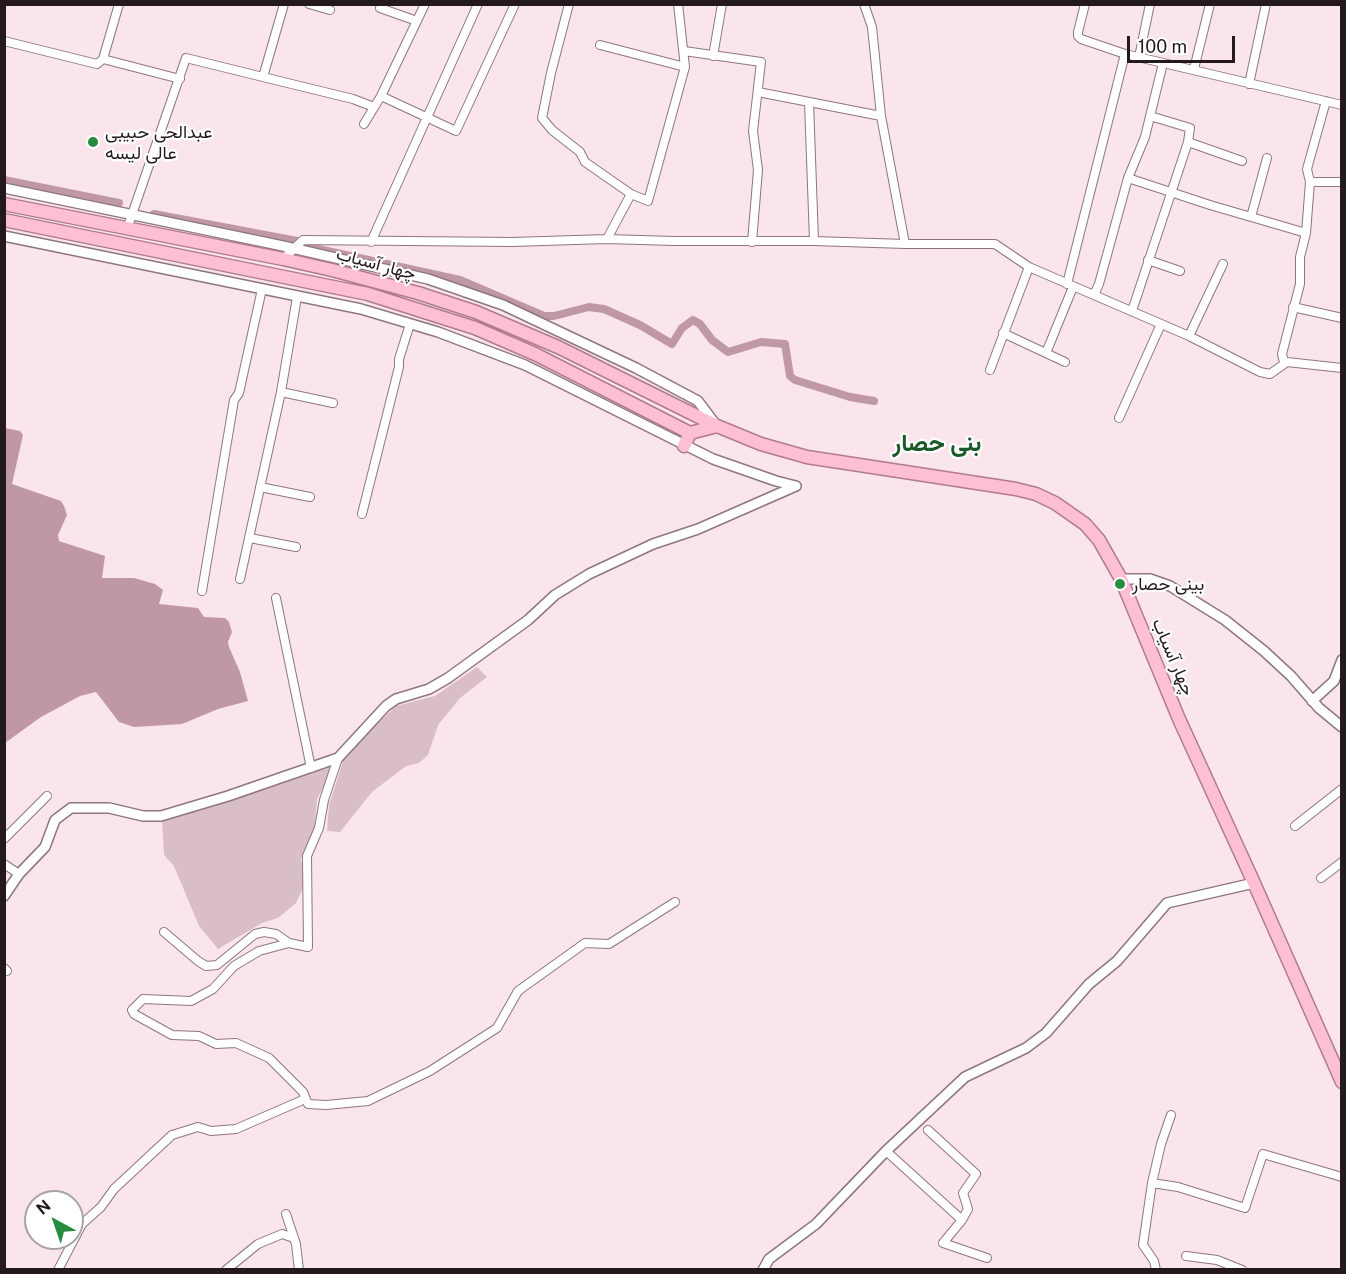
<!DOCTYPE html>
<html>
<head>
<meta charset="utf-8">
<style>
  body { margin:0 }
  #map { position:relative; width:1346px; height:1274px; overflow:hidden; background:#fbe5ec; font-family:"Public Sans",sans-serif }
  canvas { display:block }
  .frame { position:absolute; inset:0; border:6px solid #241a1d; pointer-events:none }
  .north { position:absolute; left:24px; top:1190px; width:60px; height:60px; box-sizing:border-box; background:#fff; border:2px solid #a7a3a5; border-radius:50%; rotate:320deg; font-size:16px; font-weight:700; line-height:24px; text-align:center; color:#241a1d }
  .north::after { content:''; display:block; margin:auto; width:21px; height:27px; background:#288b3f; clip-path:polygon(50% 0,100% 100%,50% 72%,0 100%) }
  .scale { position:absolute; left:1127px; top:36px; width:108px; height:27px; box-sizing:border-box; border:3px solid #241a1d; border-top:0; padding-left:8px; font-size:18px; line-height:21px; white-space:nowrap; color:#241a1d; -webkit-text-stroke:4px #fff; paint-order:stroke }
</style>
</head>
<body>
<div id="map">
<canvas width="1346" height="1274"></canvas>
<div class="frame"></div>
<div class="north">N</div>
<div class="scale">100 m</div>
</div>
<script>
const g = document.querySelector('canvas').getContext('2d');
g.lineJoin = 'round';
function fillPath(path, color) {
  g.fillStyle = color;
  g.fill(path, 'evenodd');
}
function toPath(rows) {
  const path = new Path2D();
  for (const r of rows) {
    path.moveTo(r[0], r[1]);
    for (let i = 2; i < r.length; i += 2) path.lineTo(r[i], r[i + 1]);
  }
  return path;
}
function strokePath(path, color, width, dash) {
  g.strokeStyle = color;
  g.lineWidth = width;
  g.lineCap = dash ? 'butt' : 'round';
  g.setLineDash(dash || []);
  g.stroke(path);
}
function label(font, color, halo, rows, align = 'center') {
  g.font = font + ' "Public Sans",Vazirmatn,sans-serif';
  g.lineWidth = 4.5;
  g.setLineDash([]);
  g.textBaseline = 'middle';
  g.strokeStyle = halo;
  g.fillStyle = color;
  for (const [text, x, y, turn = 0] of rows) {
    g.save();
    g.translate(x, y);
    g.rotate((+turn || 0) * Math.PI / 180);
    g.textAlign = isNaN(turn) ? turn : align;
    if (halo) g.strokeText(text, 0, 0);
    g.fillText(text, 0, 0);
    g.restore();
  }
}
fillPath(toPath([
  [477,667,487,677,460,698,438,725,428,755,419,763,406,766,372,792,340,832,327,831,329,805,345,755,396,706,435,696],
  [332,767,327,781,317,799,314,831,301,859,305,884,296,903,278,918,262,923,218,949,199,926,174,866,164,855,162,821]
]), '#dabec6');
fillPath(toPath([
  [5,428,20,431,23,435,12,484,61,501,64,506,67,515,58,535,59,541,105,556,102,578,134,578,155,584,163,590,159,604,198,608,204,617,225,618,229,622,232,632,228,642,229,647,240,672,248,701,218,709,182,724,134,727,119,722,96,692,80,696,41,717,5,743]
]), '#c098a5');
strokePath(toPath([
  [4,180,119,203],
  [154,214,297,241],
  [309,247,460,280,544,316,554,316,589,307,604,309,640,325,672,344,682,328,693,320,700,324,712,340,728,352,761,342,785,344,790,376,795,380,850,397,874,401]
]), '#c098a5', 8);
const minor = toPath([
  [284,4,263,77,353,99,374,107],
  [309,4,330,10],
  [569,4,551,73,542,118,552,130,580,152,585,162,631,194,648,201,685,67,678,4],
  [864,4,872,27,881,116,905,244],
  [1085,4,1078,32,1078,36,1081,39,1125,54,1342,105],
  [380,8,417,21],
  [4,41,97,64,103,59,180,79],
  [600,45,685,67],
  [684,51,761,62,753,131,758,170,752,242],
  [713,56,722,4],
  [1139,57,1150,4],
  [103,59,119,4],
  [1194,69,1210,4],
  [1249,84,1266,4],
  [758,92,881,116],
  [381,96,456,131,515,4],
  [809,102,814,241],
  [364,124,381,96,425,4],
  [1188,142,1242,161],
  [1128,178,1210,205,1306,233],
  [1310,182,1342,182],
  [1251,217,1267,158],
  [127,229,186,58,263,77],
  [607,239,631,194],
  [371,242,478,4],
  [283,259,303,240,512,242,607,239,674,241,814,241,905,244,995,244,1029,267,1189,336,1260,372,1270,374,1287,362,1342,368],
  [1148,260,1180,271],
  [1067,284,1125,54],
  [1094,295,1099,284,1128,178,1145,137,1163,63],
  [1293,307,1342,318],
  [1132,311,1188,142,1190,128,1150,116],
  [1003,333,1065,362],
  [1189,336,1223,264],
  [1046,353,1073,287],
  [1284,362,1282,354,1300,284,1300,257,1306,233,1310,182,1307,169,1326,101],
  [990,370,1029,267],
  [281,392,333,403],
  [1119,418,1161,324],
  [260,487,310,497],
  [362,514,399,367,399,359,410,324],
  [250,538,296,547],
  [240,579,281,392,297,297],
  [202,591,234,400,239,393,262,289],
  [276,598,311,768],
  [338,758,324,800,319,828,307,856,308,947,289,943,259,951,234,966,213,989,191,1001,143,999,132,1010,134,1014,172,1035,199,1036,216,1044,236,1043,269,1058,303,1092,308,1104,326,1105,368,1101,430,1071,497,1028,518,991,585,943,609,944,675,902],
  [1295,826,1342,789],
  [4,839,47,796],
  [4,864,19,874],
  [1321,878,1342,862],
  [164,932,198,961,206,966,217,965,255,934,264,932,276,934,289,943],
  [4,968,7,971],
  [928,1130,976,1174,963,1193,968,1209,962,1220],
  [886,1151,962,1220,943,1243,987,1258],
  [1152,1183,1178,1187,1245,1208,1263,1154,1342,1177],
  [286,1214,296,1244,299,1270],
  [1186,1256,1217,1260,1242,1270],
  [58,1270,82,1224,101,1207,114,1189,172,1135,198,1127,211,1131,236,1129,305,1099],
  [226,1270,258,1244,282,1234,294,1238],
  [1156,1270,1154,1261,1143,1245,1152,1183,1161,1144,1171,1115]
]);
const tertiary = toPath([
  [4,188,283,246,428,279,503,305,636,368,698,401,716,425],
  [4,236,361,309,438,332,525,365,713,459,776,481,796,486],
  [1121,579,1150,579,1170,586,1225,620,1264,651,1291,676,1319,708,1342,727],
  [1312,701,1334,681,1342,660],
  [4,896,19,874,45,847,55,820,71,808,109,808,143,816,161,816,228,796,338,758,386,706,396,699,429,689,448,678,528,620,555,595,589,574,653,544,698,529,796,486],
  [763,1270,769,1259,816,1224,886,1151,965,1077,1026,1048,1046,1033,1089,984,1117,961,1167,903,1254,883]
]);
const trunk = toPath([
  [4,204,283,259,332,270,418,293,476,312,558,347,717,426,761,444,807,457,1016,489,1036,494,1055,503,1085,524,1099,540,1121,579,1179,719,1254,883,1342,1082],
  [4,220,368,294,475,328,535,354,690,433,717,426],
  [684,446,690,433]
]);
strokePath(minor, '#8e767d', 10);
strokePath(tertiary, '#8e767d', 12);
strokePath(trunk, '#b07b8d', 15);
strokePath(minor, '#fff', 8);
strokePath(tertiary, '#fff', 9);
strokePath(trunk, '#fcbfd4', 12);
for (const [x, y, r, color] of [
  [93,142,6,"#288b3f"],
  [1120,584,6,"#288b3f"]
]) {
  const dot = new Path2D();
  dot.arc(x, y, r, 0, 2 * Math.PI);
  g.fillStyle = color;
  g.fill(dot);
  strokePath(dot, '#fff', 2);
}
label('18px', '#241a1d', '#fff', [
  ["عبدالحی حبیبی",105,132],
  ["عالی لیسه",105,153],
  ["بینی حصار",1132,584]
], 'left');
label('18px', '#241a1d', '#fff', [
  ["چهار آسیاب",376,264,15],
  ["چهار آسیاب",1173,657,67]
]);
label('bold 24px', '#1a5828', '#fff', [
  ["بنی حصار",937,444]
]);
</script>
</body>
</html>
